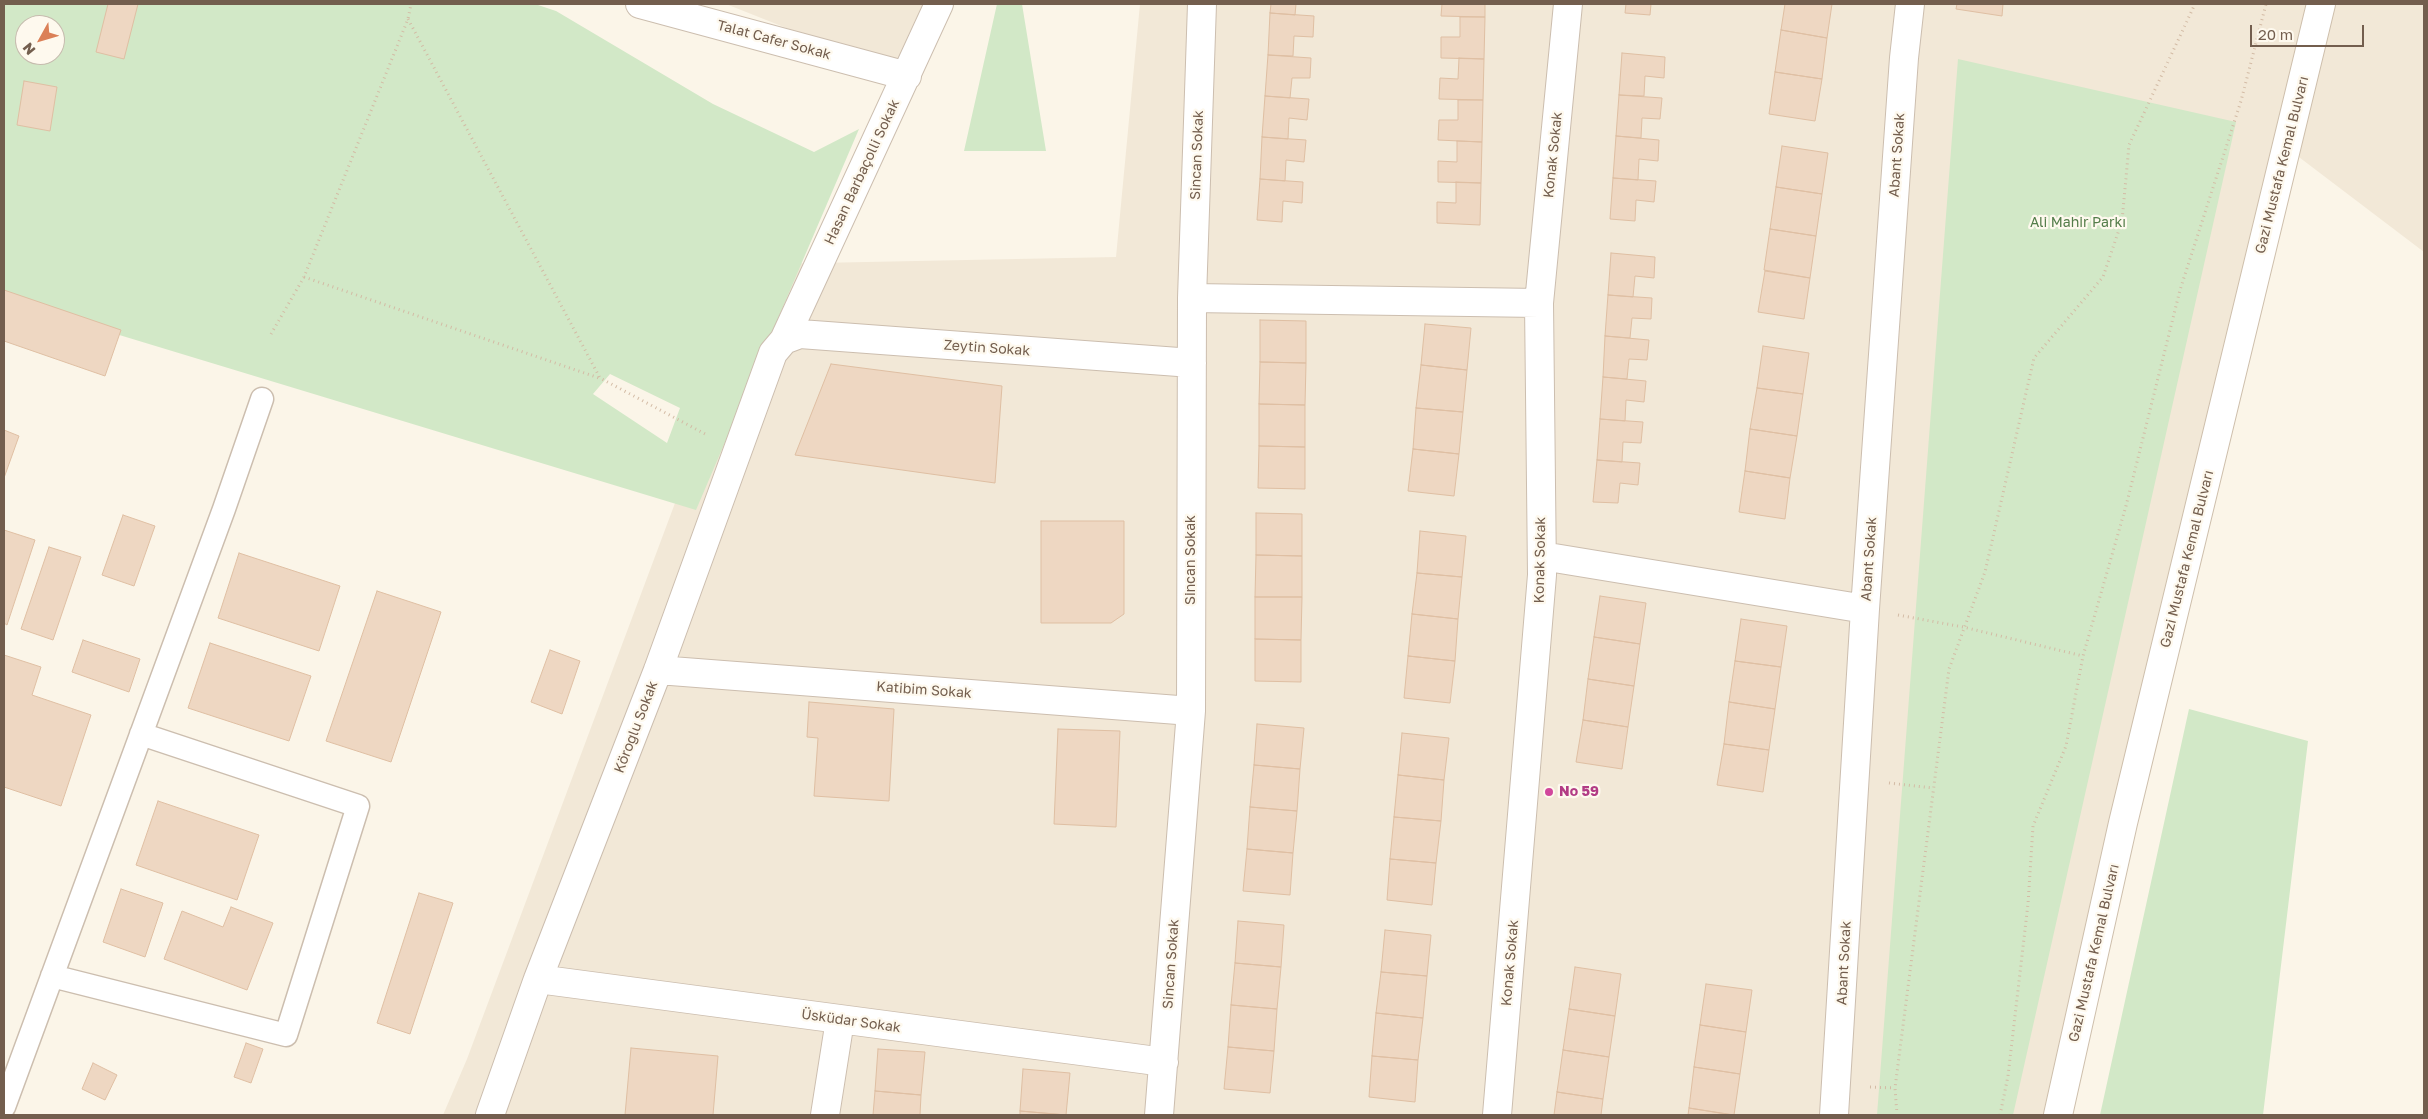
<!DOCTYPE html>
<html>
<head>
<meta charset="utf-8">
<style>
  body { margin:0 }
  #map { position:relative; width:2428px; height:1119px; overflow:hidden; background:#fbf5e8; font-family:"Golos Text",sans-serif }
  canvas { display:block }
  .frame { position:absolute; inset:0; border:5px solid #735e4e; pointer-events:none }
  .north { position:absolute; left:15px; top:15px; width:50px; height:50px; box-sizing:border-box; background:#fef9ee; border:1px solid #c6bbae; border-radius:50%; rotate:231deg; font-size:14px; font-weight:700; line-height:20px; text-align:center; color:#735e4e }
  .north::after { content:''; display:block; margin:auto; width:18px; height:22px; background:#db8057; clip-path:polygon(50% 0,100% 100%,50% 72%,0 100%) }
  .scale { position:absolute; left:2250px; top:25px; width:114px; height:22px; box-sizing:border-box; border:2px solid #735e4e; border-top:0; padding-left:6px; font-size:15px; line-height:18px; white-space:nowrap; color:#735e4e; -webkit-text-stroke:4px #fef9ee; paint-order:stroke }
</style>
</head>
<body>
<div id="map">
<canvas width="2428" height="1119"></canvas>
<div class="frame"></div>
<div class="north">N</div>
<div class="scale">20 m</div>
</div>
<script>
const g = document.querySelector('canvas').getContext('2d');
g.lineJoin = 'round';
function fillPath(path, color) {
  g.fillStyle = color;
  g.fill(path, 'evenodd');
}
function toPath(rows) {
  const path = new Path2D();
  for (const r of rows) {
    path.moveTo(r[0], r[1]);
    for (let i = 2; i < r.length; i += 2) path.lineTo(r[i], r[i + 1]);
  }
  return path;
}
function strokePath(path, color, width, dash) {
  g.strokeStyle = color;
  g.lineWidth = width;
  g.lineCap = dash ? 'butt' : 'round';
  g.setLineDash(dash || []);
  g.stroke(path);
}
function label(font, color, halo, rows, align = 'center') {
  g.font = font + ' "Golos Text",sans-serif';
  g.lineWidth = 4.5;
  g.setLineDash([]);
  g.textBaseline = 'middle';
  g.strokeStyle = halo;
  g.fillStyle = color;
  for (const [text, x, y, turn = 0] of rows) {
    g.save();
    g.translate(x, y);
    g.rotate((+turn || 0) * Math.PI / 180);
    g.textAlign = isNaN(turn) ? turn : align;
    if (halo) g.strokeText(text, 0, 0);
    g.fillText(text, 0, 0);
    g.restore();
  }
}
fillPath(toPath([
  [726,4,923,4,907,76],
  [1140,4,2424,4,2424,252,2287,148,2058,1115,443,1115,467,1059,687,471,767,264,1116,257]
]), '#f2e8d7');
fillPath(toPath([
  [4,4,535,4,556,11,713,104,814,152,859,129,696,510,4,300],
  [25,25,55,25,55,55,25,55],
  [610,374,680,408,667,443,593,394],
  [997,4,1022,4,1046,151,964,151],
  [1958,59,2236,122,2013,1115,1877,1115],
  [2189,709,2308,741,2263,1115,2100,1115]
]), '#d2e8c7');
const building = toPath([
  [108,4,138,4,124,59,96,52,108,4],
  [1271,4,1296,4,1295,15,1270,13,1271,4],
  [1442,4,1485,4,1485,17,1441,16,1442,4],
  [1626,4,1651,4,1650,15,1625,13,1626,4],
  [1785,4,1832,4,1827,38,1781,30,1785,4],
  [1957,4,2003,4,2002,16,1956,9,1957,4],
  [1270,13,1314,16,1313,37,1294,36,1293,56,1268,55,1270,13],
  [1460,17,1485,17,1484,59,1441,58,1441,37,1460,37,1460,17],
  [1781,30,1827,38,1822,79,1775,72,1781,30],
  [1622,53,1665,57,1664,78,1645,76,1644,96,1619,95,1622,53],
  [1268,55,1311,58,1310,78,1292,78,1290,98,1265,96,1268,55],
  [1459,58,1484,59,1483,100,1439,99,1440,78,1458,79,1459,58],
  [1775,72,1822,79,1815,121,1769,114,1775,72],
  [24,81,57,87,50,131,17,125,24,81],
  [1619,95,1662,98,1660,119,1642,118,1641,138,1616,136,1619,95],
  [1265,96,1309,99,1307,120,1289,118,1288,139,1262,137,1265,96],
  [1458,100,1483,100,1482,142,1438,140,1439,120,1458,120,1458,100],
  [1616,136,1659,140,1658,161,1639,159,1638,180,1613,178,1616,136],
  [1262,137,1306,140,1304,162,1286,160,1285,181,1260,179,1262,137],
  [1457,141,1482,142,1481,183,1438,182,1438,161,1457,162,1457,141],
  [1782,146,1828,153,1822,194,1776,187,1782,146],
  [1613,178,1656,181,1654,202,1636,200,1635,221,1610,219,1613,178],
  [1260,179,1303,182,1302,203,1283,201,1282,222,1257,220,1260,179],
  [1456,182,1481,183,1480,225,1437,223,1437,202,1456,203,1456,182],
  [1776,187,1822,194,1816,236,1770,229,1776,187],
  [1770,229,1816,236,1810,278,1764,270,1770,229],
  [1611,253,1655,257,1654,278,1635,276,1633,297,1608,295,1611,253],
  [1765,271,1810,278,1804,319,1758,312,1765,271],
  [4,290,121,330,105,376,4,341,4,290],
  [1608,295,1652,298,1651,319,1632,318,1630,338,1605,336,1608,295],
  [1260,320,1306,321,1306,363,1260,362,1260,320],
  [1425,324,1471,328,1467,370,1421,365,1425,324],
  [1605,336,1649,340,1647,360,1629,359,1627,379,1603,377,1605,336],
  [1763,346,1809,353,1803,394,1757,388,1763,346],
  [1260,362,1306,363,1305,405,1259,404,1260,362],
  [831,364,1002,386,995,483,795,455,831,364],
  [1421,365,1467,370,1463,412,1416,408,1421,365],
  [1603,377,1646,381,1644,402,1626,400,1625,421,1600,419,1603,377],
  [1757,388,1803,394,1797,436,1750,429,1757,388],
  [1259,404,1305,405,1305,447,1259,446,1259,404],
  [1416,408,1463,412,1459,454,1413,449,1416,408],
  [1600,419,1643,422,1641,443,1623,442,1622,462,1597,460,1600,419],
  [1750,429,1797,436,1790,478,1745,471,1750,429],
  [4,430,19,436,4,478,4,430],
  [1259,446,1305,447,1305,489,1258,488,1259,446],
  [1413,449,1459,454,1454,496,1408,491,1413,449],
  [1597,460,1640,463,1638,485,1620,483,1618,503,1593,502,1597,460],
  [1745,471,1790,478,1785,519,1739,512,1745,471],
  [1256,513,1302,514,1302,556,1256,555,1256,513],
  [123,515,155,526,134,586,102,575,123,515],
  [1041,521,1124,521,1124,614,1111,623,1041,623,1041,521],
  [4,530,35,540,7,625,4,623,4,530],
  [1420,531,1466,536,1462,577,1417,573,1420,531],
  [49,547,81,557,53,640,21,629,49,547],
  [239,553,340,586,319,651,218,618,239,553],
  [1256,555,1302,556,1302,597,1255,597,1256,555],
  [1417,573,1462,577,1458,619,1412,614,1417,573],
  [377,591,441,612,391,762,326,741,377,591],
  [1600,596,1646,603,1640,644,1594,637,1600,596],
  [1255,597,1302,597,1301,640,1255,639,1255,597],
  [1412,614,1458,619,1455,661,1408,656,1412,614],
  [1741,619,1787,626,1781,667,1735,661,1741,619],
  [1594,637,1640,644,1634,686,1588,679,1594,637],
  [1255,639,1301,640,1301,682,1255,681,1255,639],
  [83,640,140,659,129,692,72,672,83,640],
  [210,643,311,676,289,741,188,708,210,643],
  [550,650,580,661,562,714,531,702,550,650],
  [4,655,41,667,32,695,91,715,61,806,4,787,4,655],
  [1408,656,1455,661,1450,703,1404,698,1408,656],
  [1735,661,1781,667,1775,709,1729,702,1735,661],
  [1588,679,1634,686,1628,727,1583,720,1588,679],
  [809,702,894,709,889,801,814,796,818,738,807,737,809,702],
  [1729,702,1775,709,1769,750,1724,744,1729,702],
  [1583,720,1628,727,1622,769,1576,762,1583,720],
  [1257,724,1304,728,1300,769,1254,765,1257,724],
  [1058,729,1120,731,1116,827,1054,824,1058,729],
  [1402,733,1449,738,1444,780,1398,775,1402,733],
  [1724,744,1769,750,1763,792,1717,785,1724,744],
  [1254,765,1300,769,1297,811,1250,807,1254,765],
  [1398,775,1444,780,1441,821,1394,817,1398,775],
  [158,801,259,835,237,900,136,865,158,801],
  [1250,807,1297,811,1293,853,1247,849,1250,807],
  [1394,817,1441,821,1436,863,1390,859,1394,817],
  [1247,849,1293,853,1290,895,1243,891,1247,849],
  [1390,859,1436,863,1432,905,1387,900,1390,859],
  [121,889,163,903,145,957,103,942,121,889],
  [419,893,453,903,410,1034,377,1023,419,893],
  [231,907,273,923,247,990,164,959,182,911,223,927,231,907],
  [1238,921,1284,925,1281,967,1235,963,1238,921],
  [1385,930,1431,935,1427,976,1381,972,1385,930],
  [1235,963,1281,967,1277,1009,1231,1005,1235,963],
  [1575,967,1621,974,1615,1016,1569,1009,1575,967],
  [1381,972,1427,976,1423,1018,1376,1013,1381,972],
  [1706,984,1752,990,1746,1032,1700,1025,1706,984],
  [1231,1005,1277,1009,1274,1051,1228,1047,1231,1005],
  [1569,1009,1615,1016,1609,1057,1563,1050,1569,1009],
  [1376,1013,1423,1018,1418,1060,1372,1056,1376,1013],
  [1700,1025,1746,1032,1740,1074,1694,1067,1700,1025],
  [246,1043,263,1049,251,1083,234,1077,246,1043],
  [1228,1047,1274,1051,1270,1093,1224,1089,1228,1047],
  [631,1048,718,1056,713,1115,625,1115,631,1048],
  [878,1049,925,1052,921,1095,875,1091,878,1049],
  [1563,1050,1609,1057,1603,1099,1557,1092,1563,1050],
  [1372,1056,1418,1060,1415,1102,1369,1097,1372,1056],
  [93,1063,117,1075,105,1100,82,1089,93,1063],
  [1694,1067,1740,1074,1734,1115,1689,1108,1694,1067],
  [1023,1069,1070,1073,1066,1115,1020,1111,1023,1069],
  [875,1091,921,1095,920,1115,873,1115,875,1091],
  [1557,1092,1603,1099,1601,1115,1554,1115,1557,1092],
  [1689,1108,1732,1115,1688,1115,1689,1108],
  [1020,1111,1066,1115,1020,1115,1020,1111]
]);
fillPath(building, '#eed7c2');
strokePath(building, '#dfbfa3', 1);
const lane = toPath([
  [52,976,286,1035,358,806,141,734],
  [4,1107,224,509,262,399]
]);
const street = toPath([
  [640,4,907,76],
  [1192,298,1539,303],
  [784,340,800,334,1192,363],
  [1542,556,1865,609],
  [658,670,1191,711],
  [538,979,1164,1062],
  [490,1115,538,979,658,670,773,353,784,340,939,4],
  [825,1115,840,1020],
  [1159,1115,1191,711,1192,298,1202,4],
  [1497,1115,1542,575,1539,303,1568,4],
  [1834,1115,1865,609,1904,58,1910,4]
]);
const secondary = toPath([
  [2058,1115,2123,823,2321,4]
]);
strokePath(lane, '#ccbeaf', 25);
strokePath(street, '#ccbeaf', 30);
strokePath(secondary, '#cebfac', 30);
strokePath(toPath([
  [408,19,600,378,707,435],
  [304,277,599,378],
  [271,334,304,277,408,19,411,4],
  [1898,615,1963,627,2083,656],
  [1889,783,1933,788],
  [1870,1087,1895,1088],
  [1897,1115,1895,1088,1949,669,1985,572,2034,358,2103,277,2122,221,2129,145,2195,4],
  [2000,1115,2008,1076,2028,904,2033,826,2066,746,2083,656,2126,506,2180,290,2241,101,2266,4]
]), '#d3bba5', 3, [1, 4]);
strokePath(lane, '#fff', 22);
strokePath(street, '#fff', 28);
strokePath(secondary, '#fff', 28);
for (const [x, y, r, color] of [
  [1549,792,5,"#d1479c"]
]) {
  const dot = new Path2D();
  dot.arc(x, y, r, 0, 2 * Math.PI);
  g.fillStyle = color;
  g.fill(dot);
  strokePath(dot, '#fef9ee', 2);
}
label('14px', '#735e4e', '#fef9ee', [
  ["Talat Cafer Sokak",774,40,15],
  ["Sincan Sokak",1197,155,-88],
  ["Konak Sokak",1553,155,-84],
  ["Abant Sokak",1897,155,-86],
  ["Gazi Mustafa Kemal Bulvarı",2282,165,-76],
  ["Hasan Barbaçolli Sokak",862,172,-65],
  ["Zeytin Sokak",987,348,4],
  ["Abant Sokak",1869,559,-86],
  ["Gazi Mustafa Kemal Bulvarı",2187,559,-76],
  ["Sincan Sokak",1191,560,-90],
  ["Konak Sokak",1540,560,-89],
  ["Katibim Sokak",924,690,4],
  ["Köroğlu Sokak",636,727,-69],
  ["Gazi Mustafa Kemal Bulvarı",2094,953,-77],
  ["Konak Sokak",1510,963,-85],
  ["Abant Sokak",1844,963,-87],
  ["Sincan Sokak",1171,964,-86],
  ["Üsküdar Sokak",851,1021,8]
]);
label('14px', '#547d4a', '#fef9ee', [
  ["Ali Mahir Parkı",2078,223]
]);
label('bold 14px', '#b23c85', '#fef9ee', [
  ["No 59",1559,792]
], 'left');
</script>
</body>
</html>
